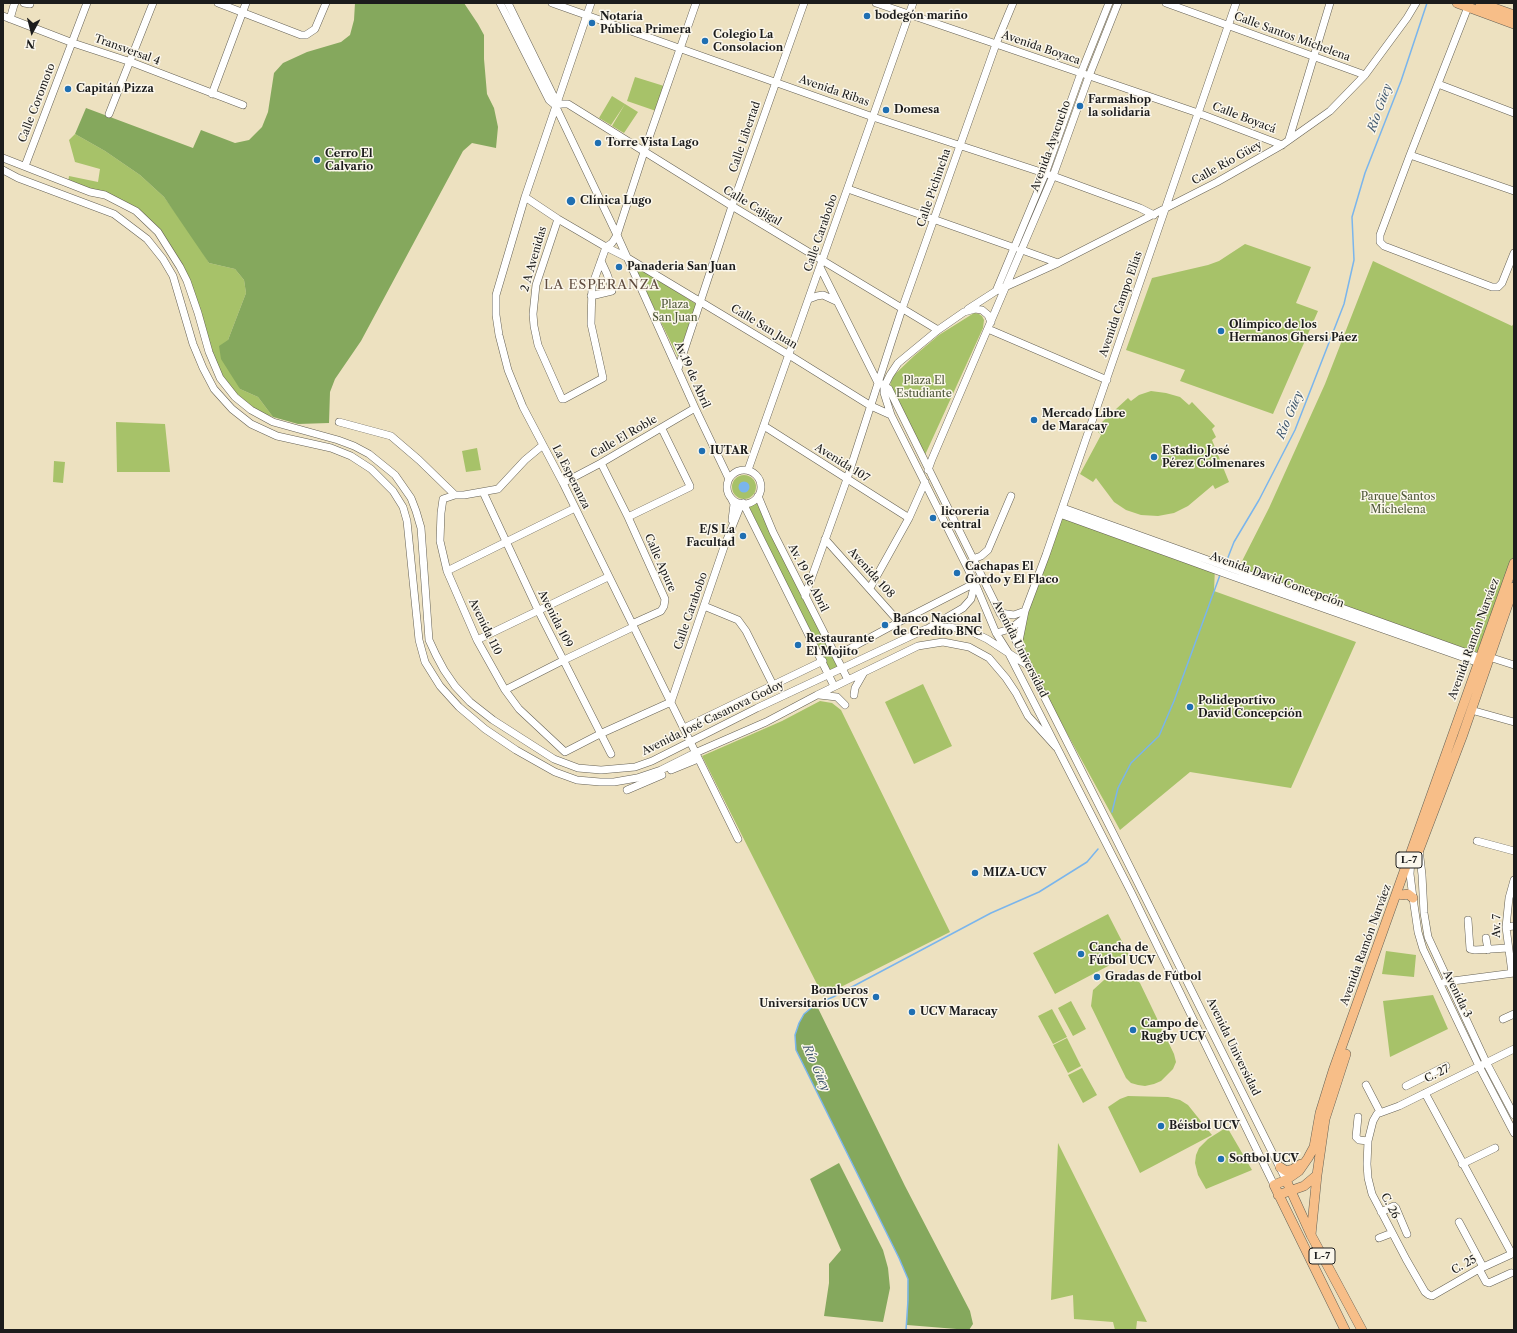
<!DOCTYPE html>
<html>
<head>
<meta charset="utf-8">
<style>
  body { margin:0 }
  #map { position:relative; width:1517px; height:1333px; overflow:hidden; background:#ede1c0; font-family:"Libre Caslon Text",serif }
  canvas { display:block }
  .frame { position:absolute; inset:0; border:4px solid #1c1c1c; pointer-events:none }
  .north { position:absolute; left:12px; top:12px; width:40px; height:40px; -webkit-text-stroke:3px #fbf7ec; paint-order:stroke; rotate:187deg; font-size:11px; font-weight:700; line-height:16px; text-align:center; color:#1c1c1c }
  .north::after { content:''; display:block; margin:auto; width:14px; height:18px; background:#1c1c1c; clip-path:polygon(50% 0,100% 100%,50% 72%,0 100%) }
</style>
</head>
<body>
<div id="map">
<canvas width="1517" height="1333"></canvas>
<div class="frame"></div>
<div class="north">N</div>
</div>
<script>
const g = document.querySelector('canvas').getContext('2d');
g.lineJoin = 'round';
function fillPath(path, color) {
  g.fillStyle = color;
  g.fill(path, 'evenodd');
}
function toPath(rows) {
  const path = new Path2D();
  for (const r of rows) {
    if (r.length === 3) {
      path.moveTo(r[0] + r[2], r[1]);
      path.arc(r[0], r[1], r[2], 0, 2 * Math.PI);
      continue;
    }
    path.moveTo(r[0], r[1]);
    for (let i = 2; i < r.length; i += 2) path.lineTo(r[i], r[i + 1]);
  }
  return path;
}
function strokePath(path, color, width, dash) {
  g.strokeStyle = color;
  g.lineWidth = width;
  g.lineCap = dash ? 'butt' : 'round';
  g.setLineDash(dash || []);
  g.stroke(path);
}
function label(font, color, halo, rows, align = 'center') {
  g.font = font + ' "Libre Caslon Text",serif';
  g.lineWidth = 3;
  g.setLineDash([]);
  g.textBaseline = 'middle';
  g.strokeStyle = halo;
  g.fillStyle = color;
  for (const [text, x, y, turn = 0] of rows) {
    g.save();
    g.translate(x, y);
    g.rotate((+turn || 0) * Math.PI / 180);
    g.textAlign = isNaN(turn) ? turn : align;
    if (halo) g.strokeText(text, 0, 0);
    g.fillText(text, 0, 0);
    g.restore();
  }
}
fillPath(toPath([
  [635,77,664,86,656,111,627,101],
  [612,96,625,104,611,125,599,118],
  [625,104,638,112,624,133,612,126],
  [75,134,105,151,140,175,164,197,196,241,209,263,235,269,244,280,246,293,228,340,240,389,258,397,273,417,252,409,220,378,187,281,158,232,136,211,68,184,69,176,98,182,100,169,75,162,69,140],
  [1245,244,1311,267,1296,303,1318,311,1273,414,1180,381,1185,370,1126,350,1152,278,1208,265,1219,261],
  [1373,261,1512,326,1514,323,1514,561,1482,655,1238,569,1269,508,1325,384],
  [632,263,696,304,678,357],
  [974,313,979,314,982,316,984,320,983,328,925,455,890,386,892,377,914,356,939,335],
  [1151,391,1166,393,1180,397,1189,405,1192,402,1215,426,1212,429,1216,437,1212,440,1229,482,1215,489,1213,485,1188,506,1174,513,1158,516,1141,515,1126,510,1114,502,1096,478,1093,482,1080,474,1101,435,1098,432,1104,425,1102,422,1128,398,1131,401,1139,395],
  [116,422,165,424,170,472,117,472],
  [477,448,481,470,466,472,462,451],
  [54,461,65,462,63,483,53,482],
  [744,487,12],
  [757,503,839,667,830,671,749,507],
  [1063,510,1215,568,1214,591,1356,642,1291,788,1190,772,1120,830,1017,642],
  [923,684,952,746,914,764,885,702],
  [820,701,832,703,841,710,950,932,823,996,702,756,782,721],
  [1108,914,1129,955,1055,994,1033,953],
  [1386,951,1416,955,1414,977,1382,974],
  [1123,974,1132,976,1140,983,1174,1054,1176,1062,1173,1069,1161,1081,1154,1084,1145,1086,1138,1085,1131,1083,1126,1078,1091,1006,1093,990,1104,980],
  [1433,995,1448,1029,1390,1057,1383,1001],
  [1071,1001,1086,1029,1073,1036,1058,1008],
  [1052,1009,1067,1037,1053,1044,1038,1016],
  [1067,1038,1081,1066,1068,1073,1053,1045],
  [1082,1068,1097,1095,1083,1103,1068,1075],
  [1128,1096,1168,1097,1180,1100,1188,1105,1212,1135,1140,1173,1108,1107,1120,1099],
  [1227,1127,1252,1170,1206,1189,1198,1175,1195,1163,1196,1155,1199,1148,1208,1139],
  [1058,1143,1147,1322,1137,1321,1136,1330,1115,1330,1113,1322,1074,1319,1073,1295,1051,1300]
]), '#a7c269');
fillPath(toPath([
  [355,3,464,3,478,24,484,35,484,59,487,94,494,108,498,127,496,148,472,143,463,151,361,341,335,379,330,392,329,423,298,424,273,417,258,397,240,389,221,359,219,346,228,340,246,293,244,280,235,269,209,263,164,197,140,175,105,151,75,134,86,108,193,148,201,130,235,143,249,140,262,127,268,112,274,73,283,63,307,52,341,42,350,35,354,20],
  [816,1004,905,1186,970,1311,973,1324,969,1330,907,1325,908,1279,899,1258,796,1050,795,1035,799,1023,804,1014],
  [839,1163,883,1250,888,1268,890,1288,883,1322,824,1316,829,1283,829,1264,841,1250,810,1179]
]), '#85a85d');
fillPath(toPath([
  [744,487,5.5]
]), '#7ab5ec');
strokePath(toPath([
  [1225,565,1234,542,1259,500,1295,430,1344,304,1354,260,1352,217,1365,173,1401,81,1427,3],
  [1112,812,1118,788,1131,763,1159,736,1174,701,1220,575],
  [906,1330,908,1300,908,1279,899,1258,796,1050,795,1035,799,1023,804,1014,816,1004,833,997,991,913,1039,892,1087,862,1098,849]
]), '#7ab5ec', 1.5);
const minor = toPath([
  [24,3,30,4],
  [218,3,301,35,306,35,315,29,326,3],
  [500,3,549,100,555,105],
  [508,3,554,97,555,105,617,235,695,408,729,479],
  [552,3,873,117,1053,176,1140,208,1154,215],
  [591,3,525,197,496,295,496,315,499,335,508,370,523,407,563,483,738,839],
  [876,3,1198,113,1282,145],
  [1166,3,1365,75],
  [1468,7,1410,155,1380,235,1380,242,1384,246,1492,287,1498,287,1502,283,1514,253],
  [3,16,73,43,131,62,243,105],
  [10,19,14,5,15,3],
  [1438,84,1514,113],
  [212,94,246,3],
  [555,105,562,104,568,104,732,206,938,330],
  [109,114,153,3],
  [1289,139,1330,3],
  [1410,155,1514,191],
  [3,158,90,192,105,195,136,211,158,232,180,267,187,281,198,313,209,352,220,378,235,397,251,410,273,422,338,440,354,446,369,454,395,475,411,498,416,511,421,528,429,640,436,655,444,670,455,686,470,702,493,720,554,759,578,768,601,770,635,767,652,761,757,708,926,629,949,627,968,630,987,639,1027,665],
  [25,166,87,3],
  [3,170,18,178,114,214,147,239,163,259,173,276,193,344,203,368,214,389,232,409,251,424,277,436,331,448,351,456,371,469,393,491,403,507,407,521,419,640,425,662,440,686,459,707,485,729,516,750,555,772,577,780,600,782,614,782,637,778,661,770,695,753,766,722,817,695,918,646,943,642,969,647,989,658,1006,678,1016,693,1028,716,1056,747],
  [848,189,1015,248],
  [525,197,558,219,606,247,626,257,789,355,871,406,891,415],
  [558,219,536,285,533,314,534,326,538,345,562,399,564,399,603,378,591,324,592,286,606,247,612,243,617,235,644,152,696,3],
  [1022,250,1058,263],
  [820,267,877,381,889,389,1000,613,1010,629,1114,835,1286,1180],
  [996,291,1045,174,1081,73,1109,3],
  [591,296,612,291,612,288,607,274,601,261],
  [809,299,817,296,823,295,836,301],
  [968,309,996,291,1058,263,1217,182,1282,145,1330,111,1365,75,1407,18,1416,3],
  [991,322,988,315,982,310,975,309,964,312,938,330,898,363,890,375,884,387,884,393,891,415,975,583,996,633,1008,652,1131,892,1274,1185],
  [988,329,1107,380],
  [678,369,732,206,804,3],
  [339,422,391,436,419,460,455,495,464,495,498,489,525,460,543,445],
  [764,426,909,518],
  [601,463,628,517,665,599,664,606,661,611,632,624],
  [748,470,913,3],
  [928,470,932,459,1053,176,1089,76,1118,3],
  [744,487,17],
  [563,483,601,463,695,408],
  [483,492,538,610,611,754],
  [455,495,443,499,441,513,440,541,447,571,477,640,505,690,519,709,565,752,600,734,671,702,724,547,740,507,740,503],
  [758,496,773,532,848,680],
  [731,498,734,504,732,520],
  [743,503,834,686],
  [1063,508,1484,659],
  [1060,514,1229,575,1482,664],
  [628,517,690,487,690,486,662,429],
  [825,539,899,622],
  [973,559,981,556,988,550,1011,496],
  [447,571,575,508],
  [870,588,909,518,925,482],
  [805,596,847,479,902,309,996,44,1013,3],
  [704,606,738,620,746,631,773,685],
  [1000,613,1014,615,1025,611],
  [927,629,963,608,971,599,975,583],
  [996,633,1010,629,1023,619],
  [477,640,608,577],
  [1018,646,1025,611,1046,555,1236,3],
  [836,656,899,622,975,583],
  [1486,656,1514,665],
  [505,690,564,660,633,627],
  [819,695,837,697,845,705],
  [854,695,855,688,863,674],
  [1471,710,1514,722],
  [684,728,823,661],
  [671,770,698,759],
  [627,790,662,775],
  [1477,841,1514,851],
  [1419,849,1422,875,1424,913,1428,937,1486,1062,1514,1115],
  [1411,859,1410,874,1413,898,1418,932,1423,949,1479,1066,1514,1133],
  [1468,920,1470,949,1475,950,1508,948],
  [1506,927,1514,926],
  [1486,938,1488,950],
  [1512,973,1506,927,1509,898,1514,880],
  [1445,982,1514,973],
  [1503,1019,1514,1014],
  [1514,1049,1399,1106,1377,1114,1373,1121,1368,1141,1367,1164,1368,1178,1372,1194,1406,1259,1425,1292,1429,1295,1432,1296,1479,1269,1514,1253],
  [1366,1085,1380,1112],
  [1406,1086,1446,1066],
  [1425,1093,1512,1254],
  [1358,1117,1356,1137,1359,1140,1368,1141],
  [1462,1164,1495,1148],
  [1381,1212,1394,1206,1396,1208,1407,1234],
  [1459,1222,1483,1267],
  [1379,1238,1392,1233],
  [1479,1269,1486,1282,1489,1283,1511,1273]
]);
const major = toPath([
  [1457,3,1514,24],
  [1480,3,1514,15],
  [1419,850,1462,737,1514,587],
  [1402,895,1408,894,1413,898],
  [1280,1167,1286,1171,1293,1169,1301,1164],
  [1286,1180,1311,1235,1362,1330],
  [1278,1195,1304,1186,1317,1175],
  [1311,1235,1317,1175,1325,1119,1346,1054],
  [1345,1330,1274,1185,1286,1180,1299,1171,1308,1158,1314,1147,1320,1113,1333,1071,1514,563]
]);
strokePath(minor, '#656155', 8);
strokePath(major, '#656155', 10);
strokePath(minor, '#fff', 7);
strokePath(major, '#f7be88', 9);
for (const [x, y, r, color] of [
  [867,16,4,"#1f6fb2"],
  [592,23,4,"#1f6fb2"],
  [705,41,4,"#1f6fb2"],
  [68,89,4,"#1f6fb2"],
  [1080,106,4,"#1f6fb2"],
  [886,110,4,"#1f6fb2"],
  [598,143,4,"#1f6fb2"],
  [317,160,4,"#1f6fb2"],
  [571,201,5,"#1f6fb2"],
  [619,267,4,"#1f6fb2"],
  [1221,331,4,"#1f6fb2"],
  [1034,420,4,"#1f6fb2"],
  [702,451,4,"#1f6fb2"],
  [1154,457,4,"#1f6fb2"],
  [933,518,4,"#1f6fb2"],
  [743,536,4,"#1f6fb2"],
  [957,573,4,"#1f6fb2"],
  [885,625,4,"#1f6fb2"],
  [798,645,4,"#1f6fb2"],
  [1190,707,4,"#1f6fb2"],
  [975,873,4,"#1f6fb2"],
  [1081,954,4,"#1f6fb2"],
  [1097,977,4,"#1f6fb2"],
  [876,997,4,"#1f6fb2"],
  [912,1012,4,"#1f6fb2"],
  [1133,1030,4,"#1f6fb2"],
  [1161,1126,4,"#1f6fb2"],
  [1221,1159,4,"#1f6fb2"]
]) {
  const dot = new Path2D();
  dot.arc(x, y, r, 0, 2 * Math.PI);
  g.fillStyle = color;
  g.fill(dot);
  strokePath(dot, '#fbf7ec', 1.5);
}
for (const [x, y, w] of [
  [1409,860,26],
  [1322,1256,26]
]) {
  const box = new Path2D();
  box.roundRect(x - w / 2, y - 8, w, 16, 3);
  g.fillStyle = '#fbf7ec';
  g.fill(box);
  strokePath(box, '#1c1c1c', 1);
}
label('bold 10px', '#1c1c1c', null, [
  ["L-7",1409,860],
  ["L-7",1322,1256]
]);
label('bold 11px', '#1c1c1c', '#fbf7ec', [
  ["bodegón mariño",875,16],
  ["Notaría",600,17],
  ["Pública Primera",600,30],
  ["Colegio La",713,35],
  ["Consolacion",713,48],
  ["Capitán Pizza",76,89],
  ["Farmashop",1088,100],
  ["la solidaria",1088,113],
  ["Domesa",894,110],
  ["Torre Vista Lago",606,143],
  ["Cerro El",325,154],
  ["Calvario",325,167],
  ["Clínica Lugo",580,201],
  ["Panaderia San Juan",627,267],
  ["Olímpico de los",1229,325],
  ["Hermanos Ghersi Páez",1229,338],
  ["Mercado Libre",1042,414],
  ["de Maracay",1042,427],
  ["IUTAR",710,451],
  ["Estadio José",1162,451],
  ["Pérez Colmenares",1162,464],
  ["licoreria",941,512],
  ["central",941,525],
  ["E/S La",735,530,"right"],
  ["Facultad",735,543,"right"],
  ["Cachapas El",965,567],
  ["Gordo y El Flaco",965,580],
  ["Banco Nacional",893,619],
  ["de Credito BNC",893,632],
  ["Restaurante",806,639],
  ["El Mojito",806,652],
  ["Polideportivo",1198,701],
  ["David Concepción",1198,714],
  ["MIZA-UCV",983,873],
  ["Cancha de",1089,948],
  ["Fútbol UCV",1089,961],
  ["Gradas de Fútbol",1105,977],
  ["Bomberos",868,991,"right"],
  ["Universitarios UCV",868,1004,"right"],
  ["UCV Maracay",920,1012],
  ["Campo de",1141,1024],
  ["Rugby UCV",1141,1037],
  ["Béisbol UCV",1169,1126],
  ["Softbol UCV",1229,1159]
], 'left');
label('11px', '#1c1c1c', '#fbf7ec', [
  ["Calle Santos Michelena",1292,37,20],
  ["Avenida Boyaca",1041,48,19],
  ["Transversal 4",127,50,20],
  ["Avenida Ribas",834,91,19],
  ["Calle Coromoto",37,103,-69],
  ["Calle Boyacá",1244,118,21],
  ["Calle Libertad",745,137,-71],
  ["Avenida Ayacucho",1051,146,-70],
  ["Calle Río Güey",1227,163,-29],
  ["Calle Pichincha",934,188,-71],
  ["Calle Cajigal",752,206,31],
  ["Calle Carabobo",821,233,-71],
  ["2 A Avenidas",534,259,-74],
  ["Avenida Campo Elías",1121,304,-71],
  ["Calle San Juan",764,327,31],
  ["Av.19 de Abril",692,375,66],
  ["Calle El Roble",624,437,-30],
  ["Avenida 107",842,463,32],
  ["La Esperanza",571,477,63],
  ["Calle Apure",660,563,66],
  ["Avenida 108",871,573,48],
  ["Av. 19 de Abril",808,578,63],
  ["Avenida David Concepción",1277,580,20],
  ["Calle Carabobo",691,611,-71],
  ["Avenida 109",555,619,63],
  ["Avenida 110",485,627,64],
  ["Avenida Ramón Narváez",1474,639,-70],
  ["Avenida Universidad",1020,649,63],
  ["Avenida José Casanova Godoy",713,718,-26],
  ["Av. 7",1497,926,-89],
  ["Avenida Ramón Narváez",1366,945,-70],
  ["Avenida 3",1457,994,64],
  ["Avenida Universidad",1233,1047,64],
  ["C. 27",1437,1074,-27],
  ["C. 26",1390,1206,62],
  ["C. 25",1464,1265,-29]
]);
label('11px', '#4d5637', '#fbf7ec', [
  ["Plaza",675,305],
  ["San Juan",675,318],
  ["Plaza El",924,381],
  ["Estudiante",924,394],
  ["Parque Santos",1398,497],
  ["Michelena",1398,510]
]);
label('italic 12px', '#42596f', '#fbf7ec', [
  ["Río Güey",1380,108,-70],
  ["Río Güey",1290,415,-67],
  ["Río Güey",816,1068,66]
]);
g.letterSpacing = '1px';
label('13px', '#5f4c3f', '#fbf7ec', [
  ["LA ESPERANZA",602,285]
]);
g.letterSpacing = '0px';
</script>
</body>
</html>
